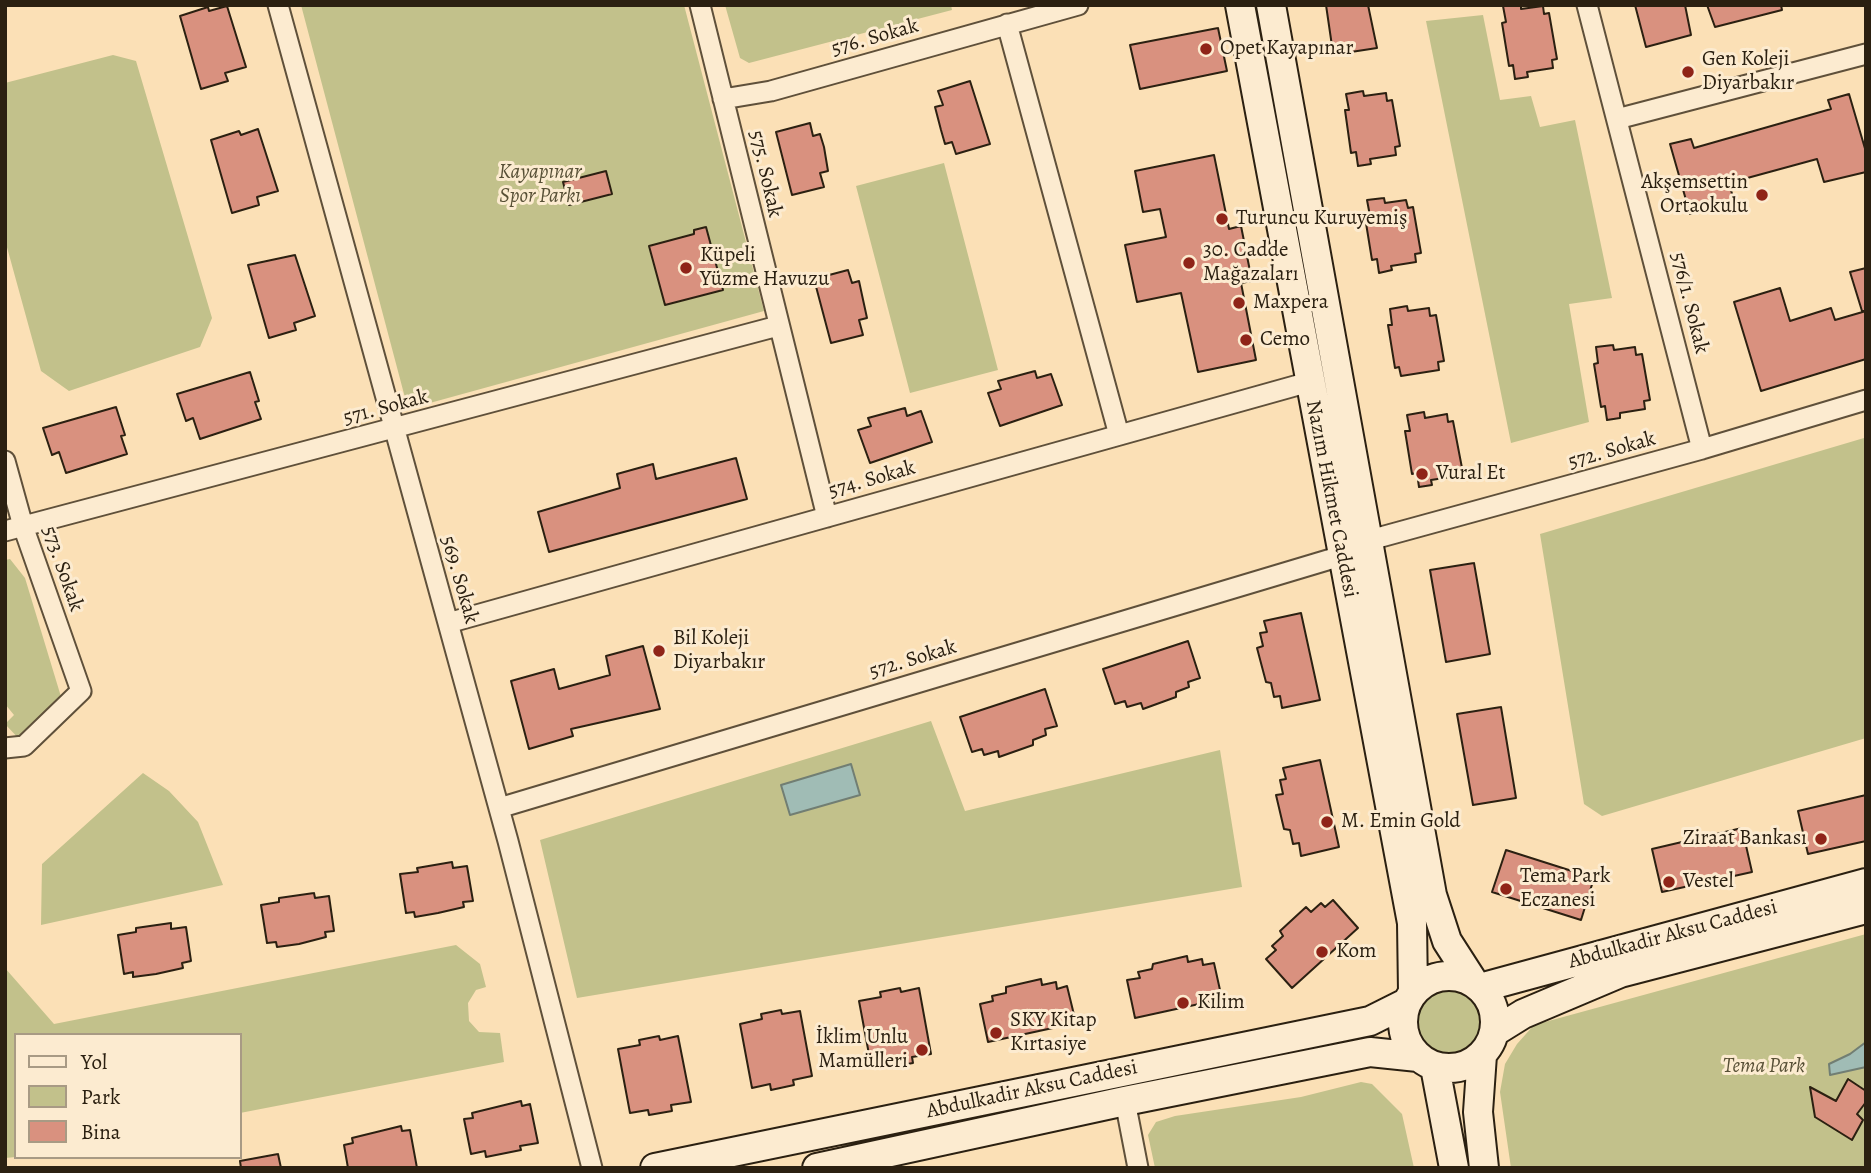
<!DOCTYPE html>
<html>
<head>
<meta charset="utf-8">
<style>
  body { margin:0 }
  #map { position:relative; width:1871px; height:1173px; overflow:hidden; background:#fbe0b6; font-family:Alegreya,serif }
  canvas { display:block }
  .frame { position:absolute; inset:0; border:7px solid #2b2011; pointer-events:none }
  .legend { position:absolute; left:14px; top:1033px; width:228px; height:126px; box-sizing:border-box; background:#fcebd0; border:2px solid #a89a84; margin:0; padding:9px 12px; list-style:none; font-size:21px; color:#2b2011 }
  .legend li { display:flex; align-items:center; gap:14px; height:35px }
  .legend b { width:35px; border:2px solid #a89a84 }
</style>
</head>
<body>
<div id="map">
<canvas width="1871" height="1173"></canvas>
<div class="frame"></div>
<ul class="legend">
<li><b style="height:9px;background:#fcebd0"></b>Yol</li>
<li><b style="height:19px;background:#c2c18b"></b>Park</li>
<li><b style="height:19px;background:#d9917f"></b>Bina</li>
</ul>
</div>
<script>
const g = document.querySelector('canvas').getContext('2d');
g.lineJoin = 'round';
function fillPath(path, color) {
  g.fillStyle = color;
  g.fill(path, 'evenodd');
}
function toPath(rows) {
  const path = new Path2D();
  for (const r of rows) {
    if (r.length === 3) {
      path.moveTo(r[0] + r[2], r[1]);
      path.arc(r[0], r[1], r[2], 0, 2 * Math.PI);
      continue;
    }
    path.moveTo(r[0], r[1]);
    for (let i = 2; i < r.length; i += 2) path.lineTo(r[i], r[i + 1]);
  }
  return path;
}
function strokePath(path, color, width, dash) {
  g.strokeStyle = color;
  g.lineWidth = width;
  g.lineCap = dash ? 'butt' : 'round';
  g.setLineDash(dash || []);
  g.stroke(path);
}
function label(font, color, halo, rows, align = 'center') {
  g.font = font + ' Alegreya,serif';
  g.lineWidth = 6;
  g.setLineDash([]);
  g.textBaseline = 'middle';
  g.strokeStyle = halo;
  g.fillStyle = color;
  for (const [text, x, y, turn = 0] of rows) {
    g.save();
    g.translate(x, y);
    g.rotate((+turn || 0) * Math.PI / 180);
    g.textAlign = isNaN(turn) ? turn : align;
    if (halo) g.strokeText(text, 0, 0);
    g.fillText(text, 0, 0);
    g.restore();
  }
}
fillPath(toPath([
  [301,5,684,5,764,311,408,409],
  [725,5,951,5,952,10,749,63,740,58],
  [1483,15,1500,100,1531,96,1540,127,1575,120,1612,298,1569,304,1589,422,1511,443,1426,21],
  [113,55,136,61,212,318,200,347,69,391,41,371,5,240,5,83],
  [944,163,998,370,910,393,856,186],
  [1864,438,1866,738,1602,816,1584,804,1540,534],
  [10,559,25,578,62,700,21,741,5,724,14,715,5,704,5,560],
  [931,721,965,811,1220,750,1242,887,577,998,540,840],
  [143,773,169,791,198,822,223,885,41,925,42,864],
  [1866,934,1866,1168,1511,1168,1500,1092,1505,1064,1517,1044,1534,1025],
  [456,945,480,964,486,987,476,990,468,1003,469,1021,479,1032,500,1033,504,1062,240,1113,240,1035,16,1035,16,1157,5,1158,5,968,54,1024],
  [1449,1023,37],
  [1361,1082,1372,1084,1402,1114,1414,1168,1155,1168,1148,1135,1156,1122,1175,1116,1301,1097]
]), '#c2c18b');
const water = toPath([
  [851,764,860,795,790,815,781,785,851,764],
  [1866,1042,1866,1067,1830,1075,1829,1064,1850,1054,1866,1042]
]);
fillPath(water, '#a0bcb5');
strokePath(water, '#717e73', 2);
const building = toPath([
  [1326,5,1368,5,1377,48,1338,54,1337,45,1332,46,1326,5],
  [1521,5,1521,9,1543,6,1544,14,1549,13,1557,59,1552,60,1553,68,1527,72,1528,77,1515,79,1513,65,1509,66,1502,23,1506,22,1503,6,1521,5],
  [1635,5,1685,5,1691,35,1646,47,1635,5],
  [1707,5,1781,5,1782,10,1715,27,1707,5],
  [227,6,246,67,225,73,228,81,201,89,180,16,208,7,209,11,227,6],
  [1218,28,1227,71,1140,89,1130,45,1218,28],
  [970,81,990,144,956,154,952,142,945,144,941,130,935,107,943,105,938,91,970,81],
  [1363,91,1364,96,1386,93,1387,101,1392,100,1400,146,1395,147,1396,155,1370,159,1371,164,1358,166,1356,152,1351,153,1345,110,1349,110,1346,94,1363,91],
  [1849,94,1866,152,1866,172,1824,182,1817,159,1729,183,1734,201,1690,214,1670,144,1691,139,1694,148,1831,109,1828,100,1849,94],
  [810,123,813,136,820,134,824,147,828,171,820,173,824,187,792,195,776,132,810,123],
  [258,129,278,191,257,197,259,205,232,213,211,140,239,131,241,135,258,129],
  [1214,155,1229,229,1241,226,1252,281,1241,283,1256,360,1198,372,1181,293,1137,302,1125,245,1166,237,1160,209,1143,212,1135,171,1214,155],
  [606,171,612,194,569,205,563,182,606,171],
  [1384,198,1385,203,1406,200,1408,208,1413,207,1421,253,1415,254,1416,262,1391,266,1392,270,1379,273,1377,259,1372,260,1365,217,1370,216,1367,200,1384,198],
  [706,227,723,290,665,305,649,246,694,234,694,230,706,227],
  [295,255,315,316,294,323,296,330,269,338,248,265,295,255],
  [1866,268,1866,311,1862,311,1850,272,1866,268],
  [848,270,852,283,859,281,862,295,867,318,859,320,863,335,831,343,814,279,848,270],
  [1780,288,1790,321,1831,308,1835,320,1866,311,1866,359,1761,391,1734,302,1780,288],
  [1407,306,1408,311,1429,308,1430,316,1436,315,1444,361,1438,362,1439,370,1401,376,1399,367,1395,368,1388,325,1392,325,1390,309,1407,306],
  [1613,345,1614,350,1635,347,1636,355,1642,354,1650,400,1644,401,1645,409,1620,413,1620,418,1607,420,1605,406,1601,407,1594,364,1598,363,1596,347,1613,345],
  [1035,371,1037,378,1051,374,1062,405,1000,426,988,393,1001,389,998,381,1035,371],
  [250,372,259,401,255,402,261,419,200,439,193,418,186,421,177,394,250,372],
  [116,407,125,435,121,436,127,454,66,473,59,452,52,455,43,428,116,407],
  [905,408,907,416,921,411,932,442,870,463,858,430,871,426,868,418,905,408],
  [1424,412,1425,418,1447,414,1448,422,1453,421,1462,468,1455,469,1457,476,1431,480,1432,485,1419,487,1417,473,1412,474,1405,431,1410,431,1407,415,1424,412],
  [736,458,747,499,549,552,538,512,620,488,617,474,653,464,656,479,736,458],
  [1474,563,1490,654,1446,662,1430,570,1474,563],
  [1301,613,1320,700,1282,708,1280,696,1274,697,1271,683,1266,682,1257,648,1263,646,1260,633,1267,632,1264,621,1301,613],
  [1188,641,1200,678,1188,682,1189,687,1176,692,1176,697,1143,709,1141,703,1127,707,1125,701,1115,704,1103,669,1188,641],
  [643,646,660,709,571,729,573,736,529,749,511,681,554,669,559,689,610,675,606,656,643,646],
  [1045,689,1057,726,1045,729,1046,735,1033,740,1033,745,999,757,998,751,984,755,982,749,972,752,960,717,1045,689],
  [1501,707,1516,798,1473,805,1457,714,1501,707],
  [1320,760,1339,847,1301,856,1299,843,1293,844,1290,830,1284,829,1276,795,1283,794,1280,780,1286,779,1283,768,1320,760],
  [1866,795,1866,841,1808,854,1798,811,1866,795],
  [1742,828,1752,872,1662,892,1652,849,1742,828],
  [1506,850,1594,878,1581,920,1492,892,1506,850],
  [452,862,453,868,467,866,473,901,463,902,464,907,438,913,415,917,414,912,406,913,400,874,418,872,417,868,452,862],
  [314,893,315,898,329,896,334,931,325,932,326,937,299,944,277,947,276,942,267,943,261,905,279,902,279,898,314,893],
  [1333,900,1358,928,1292,988,1266,959,1276,950,1272,946,1283,936,1280,931,1306,907,1311,912,1321,903,1325,907,1333,900],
  [171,923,171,929,186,927,191,961,182,963,183,968,156,974,133,977,133,972,124,974,118,935,136,932,136,928,171,923],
  [1187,956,1188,962,1202,959,1203,965,1214,963,1222,999,1135,1018,1127,980,1140,978,1138,972,1152,969,1153,964,1187,956],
  [1041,979,1042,985,1056,982,1057,989,1067,986,1076,1023,988,1042,980,1004,993,1001,992,996,1006,993,1006,987,1041,979],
  [900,988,901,992,919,988,931,1054,912,1057,913,1063,890,1067,889,1062,871,1065,859,1001,881,997,880,992,900,988],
  [781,1010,782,1014,800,1011,812,1076,793,1080,794,1085,771,1090,770,1084,752,1088,740,1024,762,1019,761,1014,781,1010],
  [659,1036,660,1040,678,1036,691,1102,671,1105,672,1111,649,1115,648,1110,630,1113,618,1049,640,1045,639,1040,659,1036],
  [1848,1079,1866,1091,1866,1102,1857,1114,1863,1120,1852,1140,1815,1117,1810,1087,1836,1101,1848,1079],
  [521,1101,522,1106,530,1104,538,1143,520,1146,521,1150,486,1157,485,1151,471,1154,464,1119,473,1118,472,1113,521,1101],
  [401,1126,402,1131,410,1130,417,1168,348,1168,344,1145,353,1143,352,1138,401,1126],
  [278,1154,281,1168,241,1168,240,1161,278,1154]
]);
fillPath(building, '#d9917f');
strokePath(building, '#2b2011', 2);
const minor = toPath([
  [278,5,508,841,592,1168],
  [700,5,827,517],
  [1587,5,1702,449],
  [1007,24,1119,435],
  [723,99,771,91,1078,5],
  [1617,119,1866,54],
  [5,461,23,526,81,691,24,746,5,748],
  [5,531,778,326],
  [1370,540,1702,449,1866,400],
  [448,623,1309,382],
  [499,808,1341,556],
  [1125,1101,1138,1168]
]);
const secondary = toPath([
  [1240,5,1412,923,1413,992],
  [1271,5,1432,895,1447,941,1474,983],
  [1449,1022,46],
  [1480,988,1866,883],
  [1494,1032,1523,1014,1620,973,1866,909],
  [1482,1055,1478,1112,1484,1168],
  [1435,1067,1454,1168],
  [655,1168,1370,1021,1406,1003],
  [817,1168,1125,1101,1370,1052,1418,1057]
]);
strokePath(minor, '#5f503a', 23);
strokePath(secondary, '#2b2011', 32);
strokePath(minor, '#fcebd0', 19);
strokePath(secondary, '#fcebd0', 28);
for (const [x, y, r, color] of [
  [1206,49,7,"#8f2418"],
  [1688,72,7,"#8f2418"],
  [1762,195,7,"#8f2418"],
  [1222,219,7,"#8f2418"],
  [1189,263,7,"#8f2418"],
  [686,268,7,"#8f2418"],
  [1239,303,7,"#8f2418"],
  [1246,340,7,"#8f2418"],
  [1422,474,7,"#8f2418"],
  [659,651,7,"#8f2418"],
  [1327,822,7,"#8f2418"],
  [1821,839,7,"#8f2418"],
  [1669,882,7,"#8f2418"],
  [1506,889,7,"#8f2418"],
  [1322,952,7,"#8f2418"],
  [1183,1003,7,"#8f2418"],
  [996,1033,7,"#8f2418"],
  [922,1050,7,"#8f2418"]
]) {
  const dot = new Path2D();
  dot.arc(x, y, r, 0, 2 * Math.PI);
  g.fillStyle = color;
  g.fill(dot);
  strokePath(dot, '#fcebd0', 2.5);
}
label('21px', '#2b2011', '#fcebd0', [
  ["576. Sokak",875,38,-16],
  ["575. Sokak",765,174,77],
  ["576/1. Sokak",1689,303,76],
  ["571. Sokak",386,408,-15],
  ["572. Sokak",1612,451,-16],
  ["574. Sokak",872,480,-16],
  ["Nazım Hikmet Caddesi",1331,499,79],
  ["573. Sokak",62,569,71],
  ["569. Sokak",459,580,74],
  ["572. Sokak",913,660,-17],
  ["Abdulkadir Aksu Caddesi",1673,935,-15],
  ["Abdulkadir Aksu Caddesi",1032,1090,-12]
]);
label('21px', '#2b2011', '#fcebd0', [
  ["Opet Kayapınar",1220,49],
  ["Gen Koleji",1702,60],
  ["Diyarbakır",1702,84],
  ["Akşemsettin",1748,183,"right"],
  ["Ortaokulu",1748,207,"right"],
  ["Turuncu Kuruyemiş",1236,219],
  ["30. Cadde",1203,251],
  ["Mağazaları",1203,275],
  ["Küpeli",700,256],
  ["Yüzme Havuzu",700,280],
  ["Maxpera",1253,303],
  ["Cemo",1260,340],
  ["Vural Et",1436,474],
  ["Bil Koleji",673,639],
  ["Diyarbakır",673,663],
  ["M. Emin Gold",1341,822],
  ["Ziraat Bankası",1807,839,"right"],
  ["Tema Park",1520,877],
  ["Eczanesi",1520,901],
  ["Vestel",1683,882],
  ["Kom",1336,952],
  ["Kilim",1197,1003],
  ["SKY Kitap",1010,1021],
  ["Kırtasiye",1010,1045],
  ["İklim Unlu",908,1038,"right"],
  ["Mamülleri",908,1062,"right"]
], 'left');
label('italic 21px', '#585036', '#fcebd0', [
  ["Kayapınar",540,173],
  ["Spor Parkı",540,197],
  ["Tema Park",1764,1067]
]);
</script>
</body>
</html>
